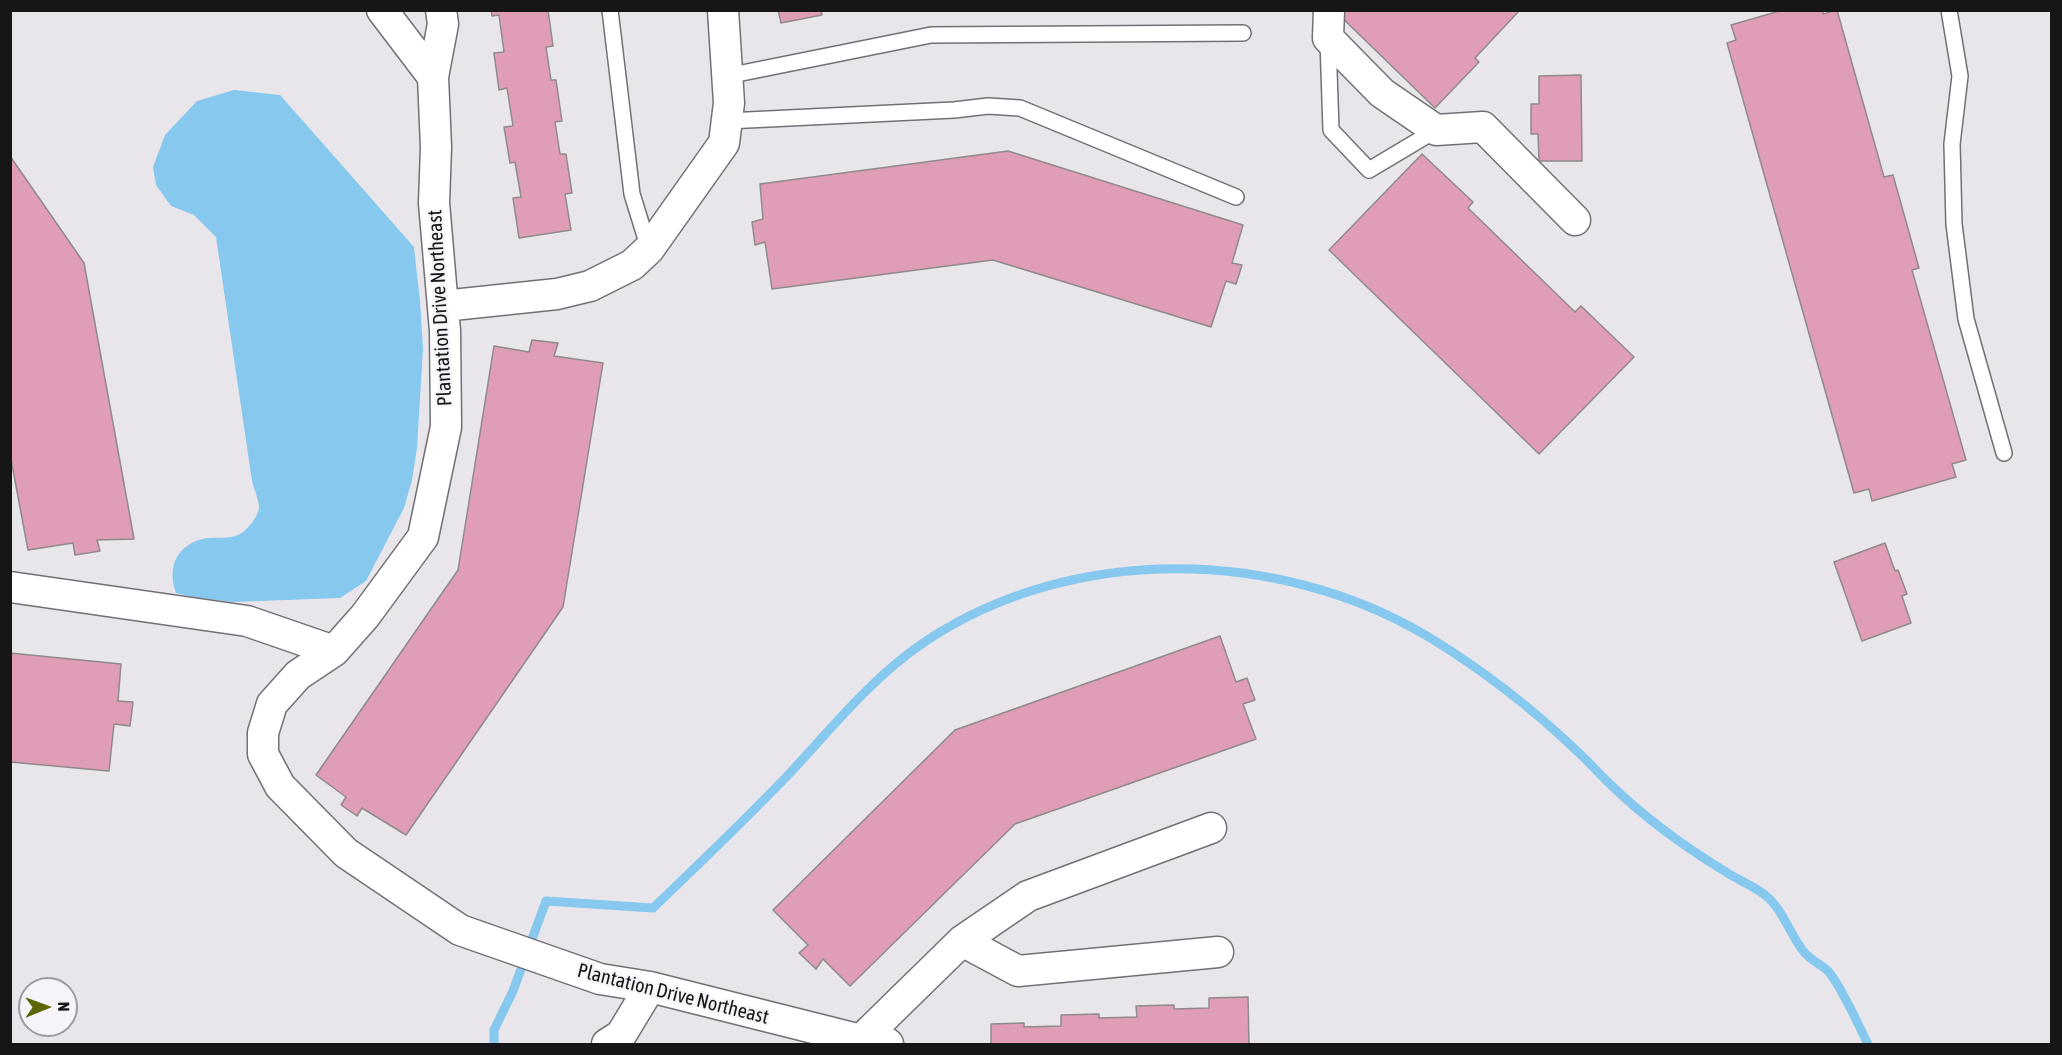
<!DOCTYPE html>
<html>
<head>
<meta charset="utf-8">
<style>
  body { margin:0 }
  #map { position:relative; width:2062px; height:1055px; overflow:hidden; background:#e9e6eb; font-family:"Asap Condensed",sans-serif }
  canvas { display:block }
  .frame { position:absolute; inset:0; border:12px solid #161517; pointer-events:none }
  .north { position:absolute; left:18px; top:977px; width:60px; height:60px; box-sizing:border-box; background:#f6f4f9; border:2px solid #9c9b9f; border-radius:50%; rotate:89deg; font-size:16px; font-weight:700; line-height:24px; text-align:center; color:#161517 }
  .north::after { content:''; display:block; margin:auto; width:21px; height:27px; background:#5d6605; clip-path:polygon(50% 0,100% 100%,50% 72%,0 100%) }
</style>
</head>
<body>
<div id="map">
<canvas width="2062" height="1055"></canvas>
<div class="frame"></div>
<div class="north">N</div>
</div>
<script>
const context = document.querySelector('canvas').getContext('2d');
context.lineJoin = 'round';
function paint(path, color) { context.fillStyle = color; context.fill(path, 'evenodd'); }
function trace(path, color, width, dash) { context.strokeStyle = color; context.lineWidth = width; context.lineCap = dash ? 'butt' : 'round'; context.setLineDash(dash || []); context.stroke(path); }
function label(font, color, halo, rows, align = 'center') {
  context.font = font + ' "Asap Condensed",sans-serif'; context.lineWidth = 4.5; context.setLineDash([]); context.textBaseline = 'middle'; context.strokeStyle = halo; context.fillStyle = color; for (const [text, x, y, turn = 0] of rows) {
    context.save(); context.translate(x, y); context.rotate((+turn || 0) * Math.PI / 180); context.textAlign = isNaN(turn) ? turn : align; if (halo) context.strokeText(text, 0, 0); context.fillText(text, 0, 0); context.restore();
  }
}
const water = new Path2D(`
  M234 90 280 95 414 247 420 301 423 349 417 448 412 480 404 508 366 581 340 598 232 602 193 597 176 593C167 568 176 546 202 539 213 536 230 540 240 534 247 530 258 517 259 508 259 500 254 489 252 481L216 237 194 215 171 206 156 185 153 167 165 135 197 101Z`);
const stream = new Path2D(`
  M494 1044V1030L513 991 546 901 653 908C699 864 745 820 789 774 833 727 872 677 926 641 1072 544 1277 547 1427 636 1480 668 1533 709 1578 752 1589 762 1599 774 1611 785 1645 818 1685 847 1726 872 1738 880 1754 886 1765 895 1783 909 1790 935 1804 952 1810 960 1821 964 1828 971 1842 987 1858 1025 1868 1044`);
const building = new Path2D(`
  M491 10H548L553 46 546 47 551 80H556L562 121 555 122 560 154H566L572 193 565 194 571 230 519 238 513 198 521 197 515 162 510 163 504 127 513 126 507 88 499 90 494 53 504 52 499 15 492 16Z
  M778 10H821L822 15 781 23Z
  M1338 10H1520L1475 58 1479 62 1435 108 1336 12Z
  M1783 10H1823V14L1837 10 1884 177 1893 175 1919 268 1912 270 1966 460 1952 464 1956 477 1872 501 1869 489 1854 493 1727 43 1736 40 1731 25Z
  M1581 75 1582 161H1539L1538 134H1531V104H1539V76Z
  M1008 151 1243 225 1232 263 1242 265 1236 284 1226 281 1211 327 993 260 772 289 765 242 755 245 752 222 763 219 760 184Z
  M1422 154 1473 202 1468 208 1575 312 1581 306 1634 357 1539 454 1329 250Z
  M10 156 84 263 134 539 97 540 100 551 75 555 73 543 28 550 10 454Z
  M532 340 558 343 554 356 603 363 563 607 406 835 362 808 357 816 341 805 346 797 316 775 458 570 494 346 529 352Z
  M1885 543 1895 571 1898 570 1907 594 1902 596 1911 623 1862 641 1834 562Z
  M1220 636 1236 682 1247 678 1255 700 1243 704 1256 739 1015 824 850 986 823 959 816 969 799 953 808 945 773 910 955 730Z
  M10 653 121 664 118 701 133 702 130 726 114 724 109 771 10 762Z
  M1248 997 1249 1044H991V1024L1024 1023V1027L1061 1026V1015L1099 1014V1018L1137 1017 1136 1006 1174 1005V1009L1209 1008V998Z`);
const lane = new Path2D(`
  M610 10 632 194 649 249
  M1949 10 1960 76 1952 144 1954 224 1966 319 2004 453
  M1328 41 1331 130 1369 170 1436 130
  M727 76 931 35 1243 33
  M727 121 954 110 988 106 1020 108 1236 197`);
const street = new Path2D(`
  M382 10 433 77
  M441 10 443 24 433 77 436 147 434 203 445 331 446 427 423 537 365 616 334 651 298 675 272 704 263 733V754L280 786 346 853 460 930 600 979 650 987 861 1040 870 1031 888 1044
  M1329 10 1328 38 1382 93 1436 130 1483 127 1575 220
  M443 306 557 294 590 286 632 265 649 249 724 143 729 103 723 10
  M10 587 247 621 334 651
  M962 941 1018 971 1218 952
  M870 1031 962 941 1028 896 1211 828
  M607 1044 621 1035 650 987`);
const streetNames = [
  ["Plantation Drive Northeast",440,308,-93],
  ["Plantation Drive Northeast",673,994,14]
];
paint(water, '#87c8ef');
trace(stream, '#87c8ef', 9);
paint(building, '#df9db8');
trace(building, '#8f8a8c', 1.5);
trace(lane, '#727074', 18);
trace(street, '#727074', 33);
trace(lane, '#fff', 15);
trace(street, '#fff', 30);
label('20px', '#161517', '#f6f4f9', streetNames);
</script>
</body>
</html>
